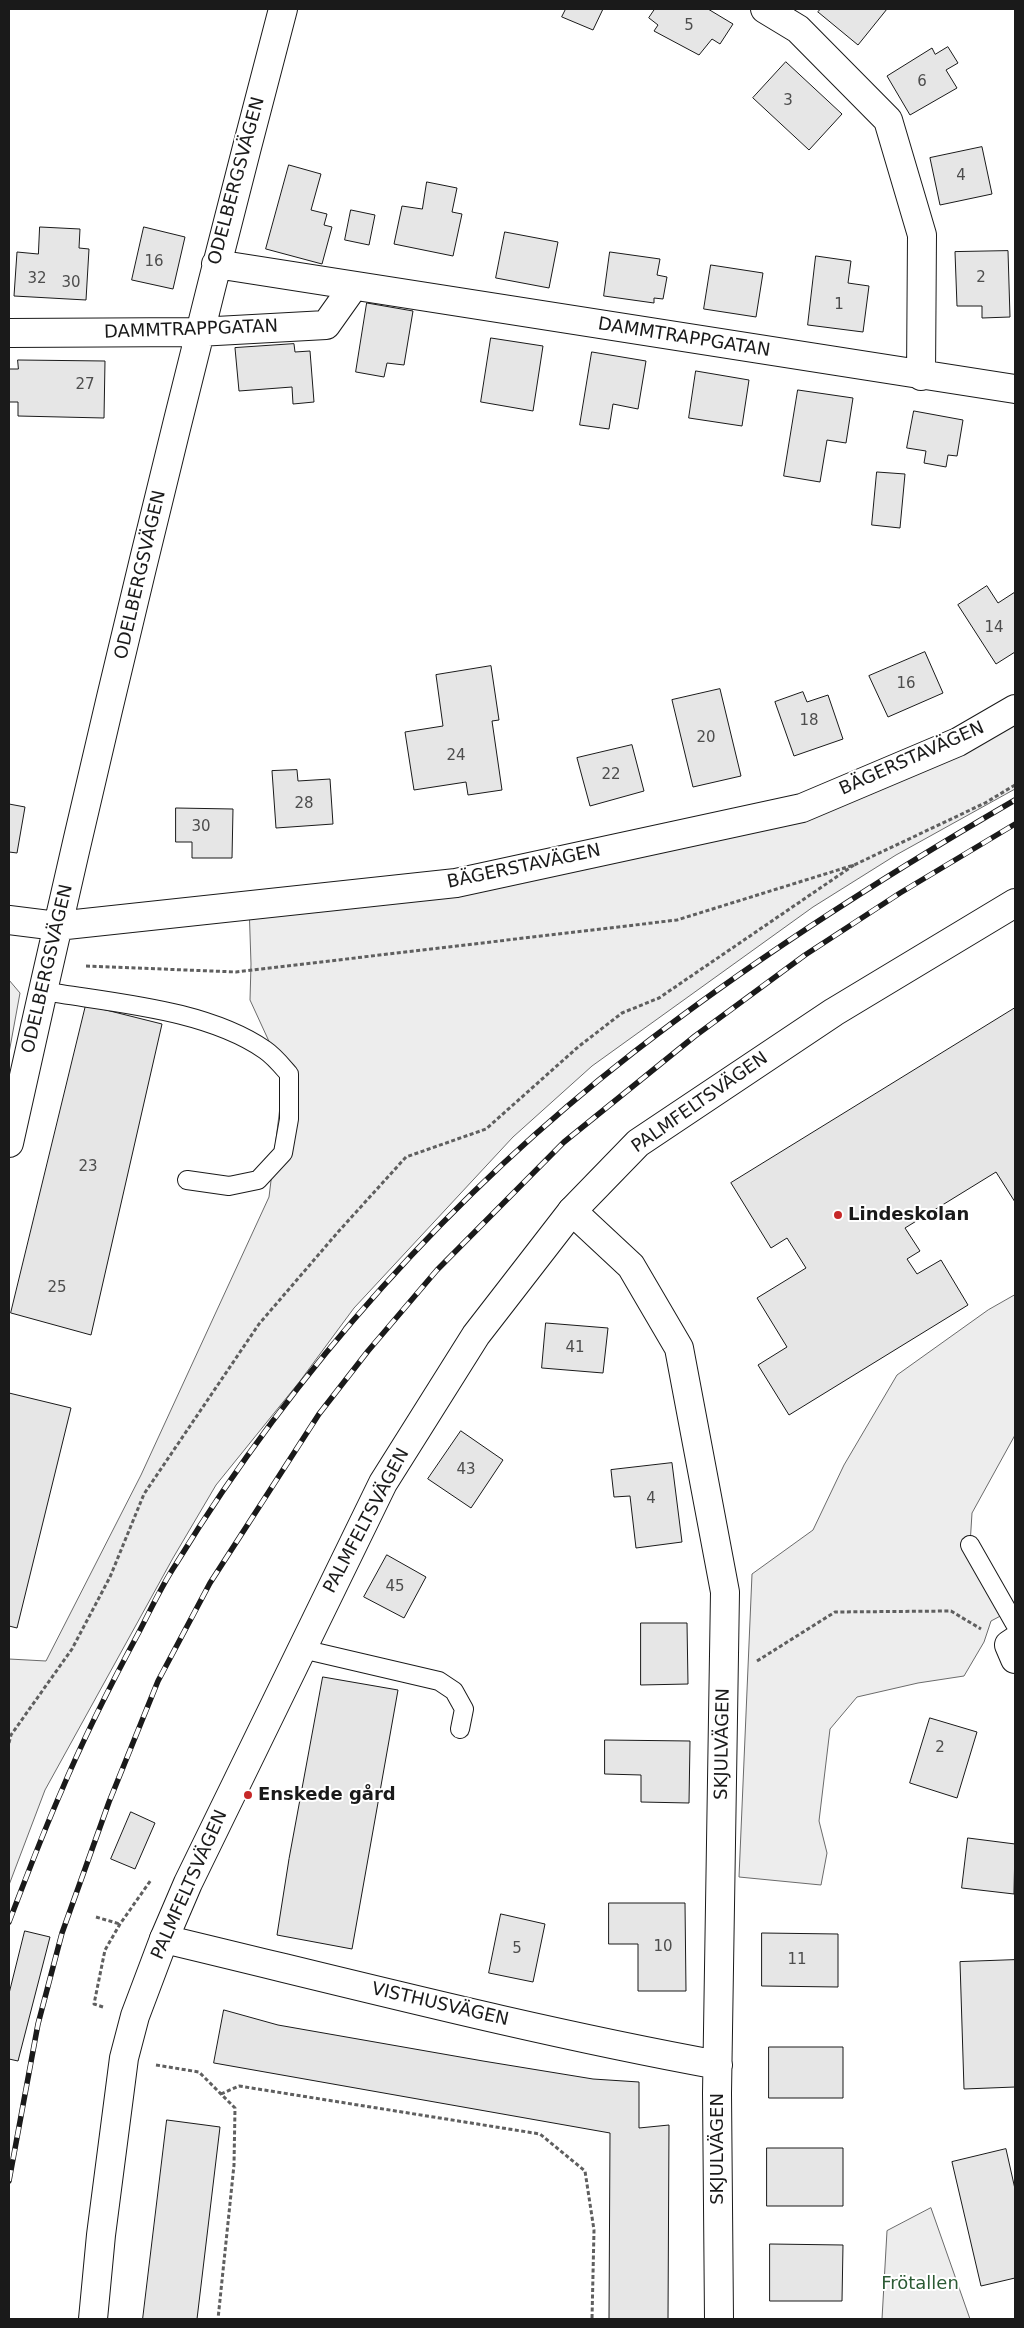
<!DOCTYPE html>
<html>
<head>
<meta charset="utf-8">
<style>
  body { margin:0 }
  #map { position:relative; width:1024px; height:2328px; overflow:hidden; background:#fff; font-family:"DejaVu Sans",sans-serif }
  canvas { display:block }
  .frame { position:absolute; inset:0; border:10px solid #1a1a1a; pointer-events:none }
</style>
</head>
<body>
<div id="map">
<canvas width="1024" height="2328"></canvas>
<div class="frame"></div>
</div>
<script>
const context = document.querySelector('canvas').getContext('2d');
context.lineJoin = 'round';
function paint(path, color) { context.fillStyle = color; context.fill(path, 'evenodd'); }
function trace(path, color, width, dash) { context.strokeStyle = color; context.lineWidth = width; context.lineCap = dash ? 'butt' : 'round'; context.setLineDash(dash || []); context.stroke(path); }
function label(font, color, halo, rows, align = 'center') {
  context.font = font + ' "DejaVu Sans",sans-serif'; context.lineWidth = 4; context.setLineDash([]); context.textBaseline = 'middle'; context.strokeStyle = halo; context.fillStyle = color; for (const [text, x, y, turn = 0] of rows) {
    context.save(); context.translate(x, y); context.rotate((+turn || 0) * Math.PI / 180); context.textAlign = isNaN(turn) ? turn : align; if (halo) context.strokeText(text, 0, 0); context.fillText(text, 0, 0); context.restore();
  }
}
const built = new Path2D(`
  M1015 707V789L896 855 813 907 592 1066 513 1137 354 1308 300 1381 216 1485 173 1558 45 1790 9 1885V1659L46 1661 141 1475 269 1197 284 1074 250 1000 251 964 249 904 457 882 801 807Z
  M9 980 20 993 9 1053Z
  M1015 1295V1435L972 1513 970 1545 1008 1612 991 1621 984 1642 964 1676 918 1683 857 1697 830 1729 819 1821 827 1853 821 1885 739 1877 752 1574 813 1530 844 1465 897 1375 988 1310Z
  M931 2208 970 2319H882L887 2231Z`);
const building = new Path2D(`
  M566 9H603L593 30 562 17Z
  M655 9H708L733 24 720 44 712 39 699 55 654 31 658 25 649 18Z
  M821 9H887L858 45 818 12Z
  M948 47 958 63 946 70 957 88 910 115 887 76 932 48 935 54Z
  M786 62 842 114 809 150 753 98Z
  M982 147 992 194 940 205 930 158Z
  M289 165 321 174 311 210 327 214 324 225 332 227 322 264 266 249Z
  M427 182 457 188 452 212 462 214 453 256 394 244 402 206 422 209Z
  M351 210 375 215 369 245 345 240Z
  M40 227 80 229 79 248 89 249 86 300 14 296 17 252 38 254Z
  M144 227 185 237 173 289 132 280Z
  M505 232 558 242 549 288 496 278Z
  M1008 251 1010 317 982 318V306H957L955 252Z
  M610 252 660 259 657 275 667 277 663 299 654 298V303L604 296Z
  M816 256 851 261 848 283 869 286 863 332 808 325Z
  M711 265 763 273 756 317 704 309Z
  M367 303 413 311 404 365 387 363 384 377 356 372Z
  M491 338 543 346 533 411 481 402Z
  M294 344 295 352 310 351 314 402 293 404 292 387 239 391 235 348Z
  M592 352 646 361 638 409 613 404 609 429 580 425Z
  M18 360 105 361 104 418 18 416V402H9V369H18Z
  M696 371 749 380 742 426 689 418Z
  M798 390 853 398 846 443 827 440 820 482 784 476Z
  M914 411 963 420 957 456 948 455 946 467 924 463 926 451 907 448Z
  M877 472 905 474 900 528 872 525Z
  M987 586 998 603 1015 592V652L996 664 958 605Z
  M925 652 943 693 888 717 869 676Z
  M491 666 499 720 492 721 502 790 468 795 466 782 414 790 405 732 443 726 436 675Z
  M720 689 741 776 693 787 672 700Z
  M803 692 807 702 828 695 843 739 794 756 775 702Z
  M632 745 644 791 590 806 577 758Z
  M297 770 298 781 330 779 333 824 276 828 272 771Z
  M9 804 25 807 17 853 9 852Z
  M176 808 233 809 232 858H192V842H176Z
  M86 1005 162 1024 91 1335 11 1313Z
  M1015 1008V1202L996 1172 905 1228 920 1251 907 1259 917 1274 941 1260 968 1305 789 1415 758 1365 787 1347 757 1298 806 1268 787 1238 771 1248 731 1183Z
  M546 1323 608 1328 603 1373 542 1368Z
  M9 1393 71 1408 17 1628 9 1626Z
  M461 1431 503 1460 471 1508 428 1479Z
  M672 1463 682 1542 636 1548 630 1496 614 1497 611 1470Z
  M387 1555 426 1577 404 1618 364 1597Z
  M641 1623H687L688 1684 641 1685Z
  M323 1677 398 1690 352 1949 277 1935 289 1859Z
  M930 1718 977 1732 957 1798 910 1783Z
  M605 1740 690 1741 689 1803 641 1802V1775L605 1774Z
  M131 1812 155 1823 135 1869 111 1859Z
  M968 1838 1015 1844 1014 1894 962 1888Z
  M609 1903H685L686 1991H638V1944H609Z
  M501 1914 545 1924 533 1982 489 1973Z
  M25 1931 50 1937 18 2061 9 2059V1994Z
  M762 1933 838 1934V1987L762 1986Z
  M1015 1960V2087L964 2089 960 1962Z
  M224 2010 278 2025 483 2061 593 2079 639 2082V2128L669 2125 668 2319H609L610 2133 214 2063Z
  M769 2047H843V2098H769Z
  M167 2120 220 2127 197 2319H143Z
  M767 2148H843V2206H767Z
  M1006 2149 1015 2189V2278L981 2286 952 2162Z
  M770 2244 843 2245 842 2301H770Z`);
const path = new Path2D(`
  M86 966 236 972 677 920 854 865 985 803 1015 785
  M757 1661 835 1612 951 1611 981 1629
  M9 1743 11 1735 72 1649 110 1577 144 1494 259 1324 338 1232 406 1157 486 1129 578 1047 622 1013 659 998 854 865
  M96 1917 120 1924
  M103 2007 94 2004 105 1950 120 1924 151 1880
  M156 2065 199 2072 235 2108 234 2165 218 2319
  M221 2094 239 2086 540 2134 585 2171 594 2230 592 2319`);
const service = new Path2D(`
  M43 991C112 1003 206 1009 265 1050 274 1056 282 1066 289 1074V1119L283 1153 258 1180 229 1186 187 1180
  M970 1545 1015 1624
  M302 1649 439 1681 454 1691 464 1709 460 1729`);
const minor = new Path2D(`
  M765 9 798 29 888 120 922 235 921 376
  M216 264 1015 389
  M9 333 198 332 326 325 353 287
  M9 920 57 926 456 883 802 808 958 742 1015 709
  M9 1143C93 763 184 385 283 9
  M572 1211 631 1266 679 1348 725 1592 717 2093 719 2319
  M1015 1641 1009 1645 1015 1659
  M164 1939C348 1983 532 2031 718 2065`);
const tertiary = new Path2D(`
  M93 2319 101 2235 124 2058 135 2016 164 1939 188 1883 383 1483 476 1335 572 1211 638 1143 834 1012 1015 903`);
const rail = new Path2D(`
  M9 1922C26 1878 42 1835 61 1792 84 1737 111 1684 139 1632 151 1609 162 1585 176 1564 295 1369 454 1192 634 1052 754 959 884 876 1015 800
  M9 2181 38 2024 62 1933 109 1802 158 1681 210 1583 319 1414 368 1351 437 1270 564 1142 695 1036 805 955 900 893 1015 824`);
const markers = [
  [838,1215,5,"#c62828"],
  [248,1795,5,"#c62828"]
];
const numberNames = [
  ["5",689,26],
  ["6",922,82],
  ["3",788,101],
  ["4",961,176],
  ["16",154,262],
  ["2",981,278],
  ["32",37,279],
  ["30",71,283],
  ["1",839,305],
  ["27",85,385],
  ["14",994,628],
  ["16",906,684],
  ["18",809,721],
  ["20",706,738],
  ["24",456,756],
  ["22",611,775],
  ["28",304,804],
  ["30",201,827],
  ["23",88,1167],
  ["25",57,1288],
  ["41",575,1348],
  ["43",466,1470],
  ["4",651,1499],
  ["45",395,1587],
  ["2",940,1748],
  ["10",663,1947],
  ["5",517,1949],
  ["11",797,1960]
];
const streetNames = [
  ["ODELBERGSVÄGEN",237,181,-75],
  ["DAMMTRAPPGATAN",191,330,-2],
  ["DAMMTRAPPGATAN",684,338,9],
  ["ODELBERGSVÄGEN",141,575,-77],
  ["BÄGERSTAVÄGEN",912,759,-24],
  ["BÄGERSTAVÄGEN",524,867,-12],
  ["ODELBERGSVÄGEN",48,969,-77],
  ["PALMFELTSVÄGEN",700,1103,-35],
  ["PALMFELTSVÄGEN",367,1521,-62],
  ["SKJULVÄGEN",723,1744,-89],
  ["PALMFELTSVÄGEN",190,1885,-66],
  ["VISTHUSVÄGEN",440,2005,13],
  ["SKJULVÄGEN",718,2149,-90]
];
const poiNames = [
  ["Lindeskolan",848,1215],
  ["Enskede gård",258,1795]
];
const parkNames = [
  ["Frötallen",920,2284]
];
paint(built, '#ededed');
trace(built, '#6a6a6a', 1);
paint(building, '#e6e6e6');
trace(building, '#1a1a1a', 1);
trace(service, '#1a1a1a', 20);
trace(minor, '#1a1a1a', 30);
trace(tertiary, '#1a1a1a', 30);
trace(path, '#5f5f5f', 3, [4, 2.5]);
trace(service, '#fff', 18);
trace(minor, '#fff', 28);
trace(tertiary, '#fff', 28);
trace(rail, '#1a1a1a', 5.5);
trace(rail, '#fff', 4, [11]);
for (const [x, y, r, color] of markers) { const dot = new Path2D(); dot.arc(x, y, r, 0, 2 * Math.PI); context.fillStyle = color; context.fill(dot); trace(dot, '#fff', 2); }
label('15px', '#4d4d4d', null, numberNames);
label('18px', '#1a1a1a', '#fff', streetNames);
label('bold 18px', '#1a1a1a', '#fff', poiNames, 'left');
label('18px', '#2b5a34', '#fff', parkNames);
</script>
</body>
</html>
